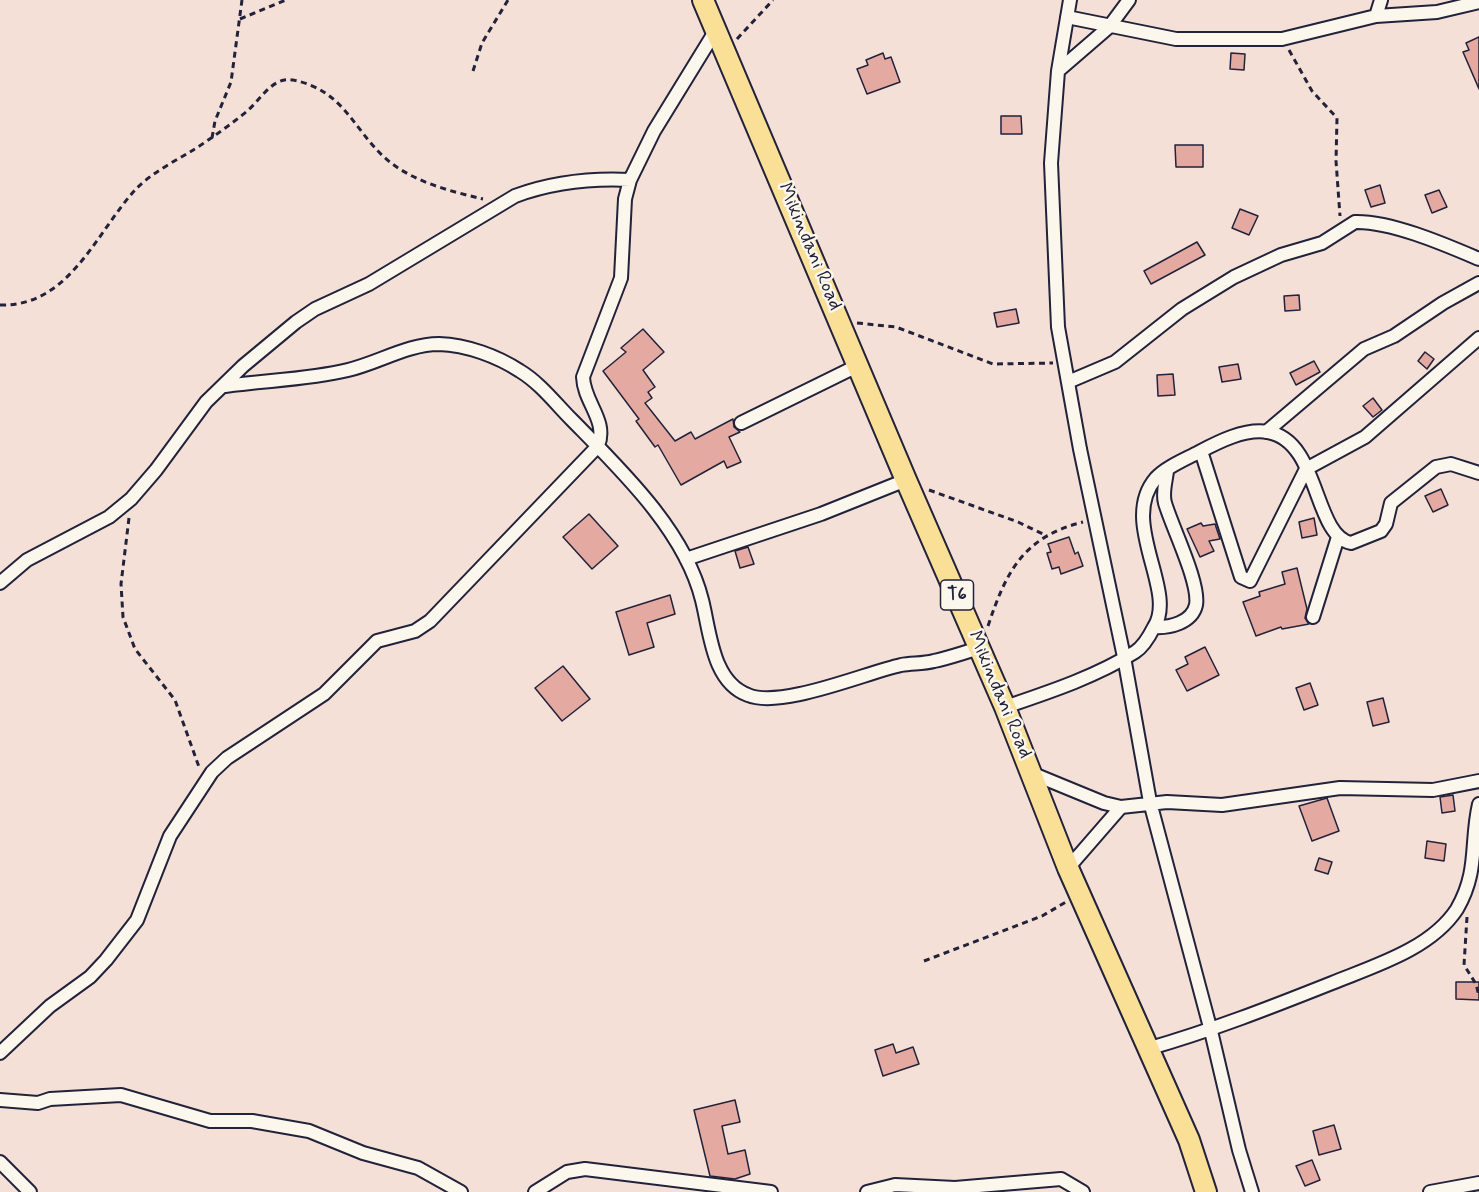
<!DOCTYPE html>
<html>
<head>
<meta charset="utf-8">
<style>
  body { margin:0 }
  canvas { display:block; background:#f4e0d6 }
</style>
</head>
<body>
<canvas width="1479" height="1192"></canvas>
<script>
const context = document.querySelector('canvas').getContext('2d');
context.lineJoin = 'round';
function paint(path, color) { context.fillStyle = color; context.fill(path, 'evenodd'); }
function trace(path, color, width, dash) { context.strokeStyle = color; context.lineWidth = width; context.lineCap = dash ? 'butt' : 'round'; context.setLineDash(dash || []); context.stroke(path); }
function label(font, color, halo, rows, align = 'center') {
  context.font = font + ' Mynerve,sans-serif'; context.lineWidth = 5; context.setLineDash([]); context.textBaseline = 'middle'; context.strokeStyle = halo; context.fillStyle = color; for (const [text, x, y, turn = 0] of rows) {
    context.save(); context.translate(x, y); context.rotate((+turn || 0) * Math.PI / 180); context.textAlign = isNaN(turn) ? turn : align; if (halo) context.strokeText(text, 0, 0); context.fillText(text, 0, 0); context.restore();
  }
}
const building = new Path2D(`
  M1479 37V89L1463 52 1469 50 1466 43Z
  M883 53 885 59 891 57 900 82 867 94 857 69 868 65 866 60Z
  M1231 53 1245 54 1244 70 1230 69Z
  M1001 116H1021L1022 134H1001Z
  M1175 145H1203V167H1176Z
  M1380 185 1385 203 1371 207 1365 190Z
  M1439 190 1447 207 1432 213 1425 195Z
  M1240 209 1258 216 1249 235 1232 228Z
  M1197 242 1205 255 1151 284 1144 271Z
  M1299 295 1300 310 1285 311 1284 296Z
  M1016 309 1019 323 997 327 994 313Z
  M643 329 664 352 643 370 655 387 648 392 652 398 645 403 675 441 691 432 695 439 733 419 734 427 740 432 729 437 741 462 727 468 724 461 681 485 658 445 655 447 636 421 639 419 603 371 626 352 621 348Z
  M1425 352 1434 359 1427 369 1418 361Z
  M1314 361 1320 372 1296 385 1290 373Z
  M1238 364 1241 379 1222 382 1219 367Z
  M1173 374 1175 395 1158 396 1157 375Z
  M1373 398 1382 410 1373 417 1363 406Z
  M1441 489 1448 505 1433 512 1425 496Z
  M589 514 618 546 592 569 563 537Z
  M1314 518 1317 535 1302 538 1299 522Z
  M1201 523 1203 526 1215 524 1220 539 1209 541 1214 551 1200 557 1187 529Z
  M1069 537 1075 554 1078 552 1083 566 1061 574 1059 567 1052 569 1047 553 1051 552 1048 544Z
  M748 547 754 564 740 568 735 551Z
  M1297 568 1307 609 1305 618 1309 624 1282 629 1281 627 1256 636 1243 602 1260 596 1259 592 1285 584 1282 572Z
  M670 595 675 614 647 623 654 647 629 655 616 612Z
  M1205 647 1219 675 1187 691 1176 670 1188 664 1185 657Z
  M563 666 590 699 562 721 535 688Z
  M1310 683 1318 705 1304 710 1296 688Z
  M1383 698 1389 722 1373 726 1367 702Z
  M1453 795 1455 811 1442 813 1440 797Z
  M1327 798 1339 831 1312 841 1299 806Z
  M1427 841 1446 844 1444 861 1425 858Z
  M1319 858 1332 862 1328 874 1315 870Z
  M1456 982H1479V1000L1456 999Z
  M893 1044 896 1053 913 1047 919 1064 883 1076 875 1050Z
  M735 1100 740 1122 722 1126 728 1154 745 1150 750 1174 735 1179 710 1176 694 1110Z
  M1334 1125 1341 1149 1319 1155 1313 1131Z
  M1312 1160 1320 1180 1305 1186 1296 1166Z`);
const path = new Path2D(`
  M240 19 286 0
  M737 39 773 0
  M1289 50 1312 91 1337 118 1336 161 1340 216
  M473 71 482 43 508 0
  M212 138 215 121 231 82 242 0
  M0 305C69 307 96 233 135 190 151 173 175 161 195 149 213 137 230 125 246 112 260 101 272 76 293 80 343 90 352 127 384 157 410 181 449 191 483 199
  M857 323 896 327 993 364 1053 363
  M929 490 1018 522 1047 536
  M129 518 121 584 123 617 135 649 175 700 199 767
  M988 626C1006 572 1023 537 1083 522
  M1467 917 1464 965 1476 984 1479 996
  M924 961 1042 916 1066 902`);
const minor = new Path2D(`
  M1070 0 1058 71 1051 163 1058 327 1080 449 1124 657 1150 802 1211 1031 1239 1150 1252 1192
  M1376 16 1381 0
  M1067 17 1176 39H1282L1376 16 1437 12 1479 2
  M1058 71 1109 27 1129 0
  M1068 382 1115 362 1182 309 1234 277 1281 255 1322 243 1355 222C1391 221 1446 245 1479 259
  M225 386C266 380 307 380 348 370 378 363 408 344 439 344 467 345 497 356 520 371 540 383 556 404 572 420 621 470 685 531 702 600 710 631 712 682 748 695 781 709 865 673 901 665 912 663 923 664 934 661 949 658 965 652 980 648
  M741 423 859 365
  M1266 432 1364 349 1394 336 1443 303 1479 283
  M1201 451 1241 577 1250 581 1306 469 1365 437 1479 338
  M686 559 821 514 906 480
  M0 583 27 560 109 517 131 499 156 470 206 402 243 366 296 322 315 309 369 284 515 196C553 182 589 178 630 180
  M1313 617 1338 537
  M1154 627C1169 628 1192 623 1196 605 1200 583 1172 527 1165 503 1162 493 1166 481 1167 471
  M1005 707C1049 692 1095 677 1135 652 1143 647 1150 635 1154 627 1178 591 1118 522 1156 478 1166 467 1186 459 1199 452 1218 442 1245 428 1268 432 1320 441 1313 535 1351 543L1381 531 1386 524 1391 503 1436 467 1451 464 1479 473
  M1031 773 1104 803 1121 807 1167 802 1222 805 1340 788 1433 790 1479 781
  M1068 868 1121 807
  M1147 1049C1213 1030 1269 1008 1332 983 1374 966 1431 949 1457 909 1479 871 1470 843 1479 804
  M0 1053 50 1006 90 977 106 960 137 920 170 836 212 772 227 758 324 694 377 641 415 631 430 621 598 446C608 420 584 403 583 377L621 278 625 199 630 180 654 131 716 30
  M0 1100 38 1103 50 1099 121 1095 210 1121H252L309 1131 363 1153 418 1168 461 1192
  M0 1162 30 1192
  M535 1192 567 1172 585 1169 771 1192
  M867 1192 895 1185 955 1188 1061 1179 1083 1192
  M1430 1192 1479 1183`);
const trunk = new Path2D(`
  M703 0 906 480 1005 707 1068 868 1189 1140 1206 1192`);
const shields = [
  [957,595,33]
];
const shieldNames = [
  ["T6",957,595]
];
const streetNames = [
  ["Mikindani Road",809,247,67],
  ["Mikindani Road",999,695,67]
];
paint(building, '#e4aaa1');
trace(building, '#22223b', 1.5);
trace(minor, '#22223b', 16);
trace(trunk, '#22223b', 24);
trace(path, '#22223b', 3, [6, 4.5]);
trace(minor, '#fbf7ec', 12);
trace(trunk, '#fadf96', 20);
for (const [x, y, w] of shields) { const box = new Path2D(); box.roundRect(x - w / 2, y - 15, w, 30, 4.5); context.fillStyle = '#fbf7ec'; context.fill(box); trace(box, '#22223b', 1.5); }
label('bold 18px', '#22223b', null, shieldNames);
label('20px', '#22223b', '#fbf7ec', streetNames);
</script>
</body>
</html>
